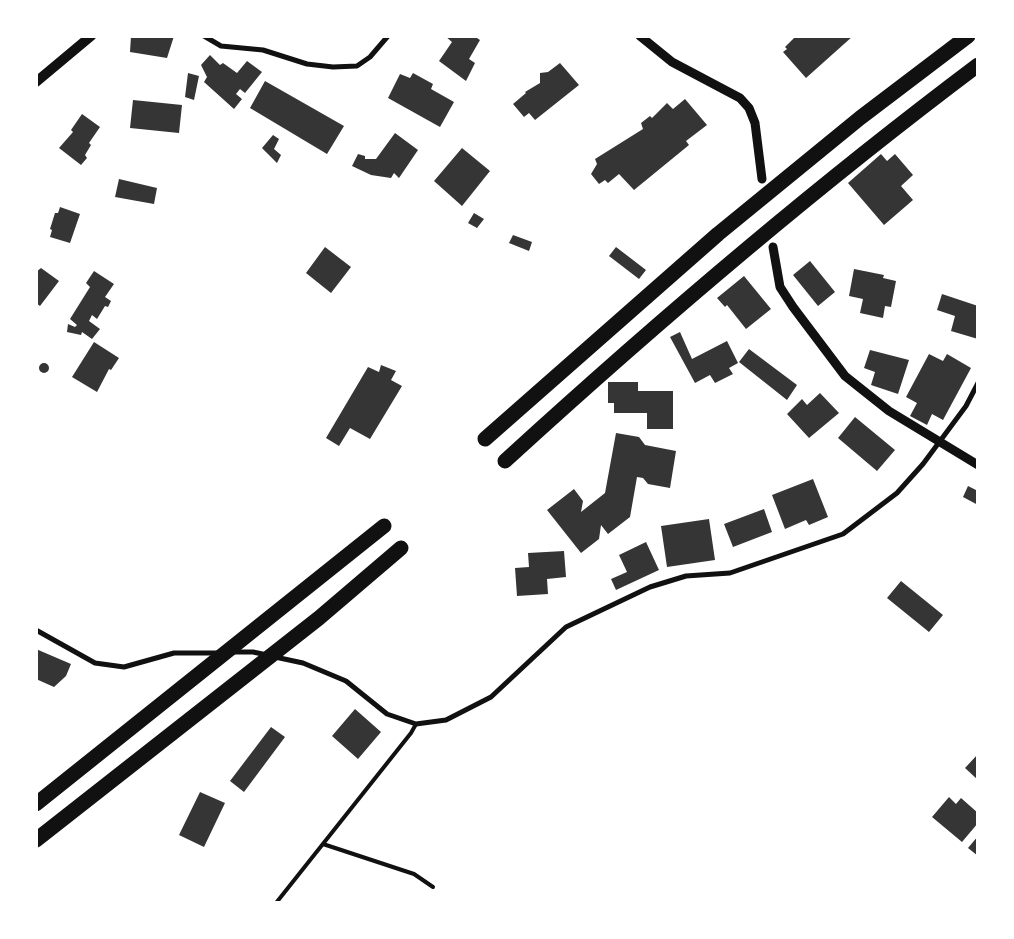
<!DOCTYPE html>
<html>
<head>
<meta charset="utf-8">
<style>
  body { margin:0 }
  #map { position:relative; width:1014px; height:939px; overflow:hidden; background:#fff; font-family:"Noto Sans",sans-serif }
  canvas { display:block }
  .frame { position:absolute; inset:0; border:38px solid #fff; pointer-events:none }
</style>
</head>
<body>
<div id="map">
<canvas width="1014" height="939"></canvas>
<div class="frame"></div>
</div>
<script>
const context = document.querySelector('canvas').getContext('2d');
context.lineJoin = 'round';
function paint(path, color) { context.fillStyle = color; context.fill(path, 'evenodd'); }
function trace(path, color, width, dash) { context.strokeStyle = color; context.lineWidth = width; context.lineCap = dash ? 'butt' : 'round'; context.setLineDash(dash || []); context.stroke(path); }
const building = new Path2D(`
  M131 36H174L167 58 130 52Z
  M445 36H474L480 40 469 59 475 63 466 81 439 61 452 42Z
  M796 36H853L806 78 783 52 787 49 785 47Z
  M210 55 220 65 223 63 237 73 247 61 262 72 245 93 240 89 236 94 242 99 234 109 204 82 207 77 201 65Z
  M560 63 579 85 535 120 529 113 524 117 513 104 526 93 525 92 540 83V73L548 72Z
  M188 73 199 76 194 100 185 97Z
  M413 73 433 84 431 89 454 102 440 127 388 98 400 74 410 78Z
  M265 81 344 126 327 154 250 108Z
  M685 99 707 125 686 141 689 145 634 190 619 174 608 183 605 180 599 184 591 174 597 164 595 159 643 129 641 123 650 116 652 118 667 103 673 109Z
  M133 100 182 105 179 133 130 128Z
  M82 114 100 127 89 143 91 145 85 155 87 158 81 165 59 148 73 132 71 130Z
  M395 133 418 150 399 178 394 173 391 178 371 175 352 166 358 154 365 156V159H376Z
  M273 135 279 139 274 149 281 155 277 163 262 148Z
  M462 148 490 171 462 206 434 181Z
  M881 154 887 161 895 154 913 175 901 186 913 200 884 225 848 183Z
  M119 179 157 188 154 204 115 197Z
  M60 207 80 214 70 243 50 237 52 230 50 229 55 213H58Z
  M474 213 484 219 477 228 468 223Z
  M513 235 532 242 529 251 509 243Z
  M325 247 351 267 331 293 306 273Z
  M616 247 646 270 639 279 609 256Z
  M810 261 835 292 818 306 793 275Z
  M41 268 59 281 40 306 36 303V272Z
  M854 269 884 275 883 278 896 281 891 307 885 306 883 318 860 313 863 299 849 296Z
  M94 271 114 284 105 297 111 301 108 307 105 306 97 319 92 315 89 321 100 329 92 339 82 332 81 335 67 332 68 324 75 327 77 325 70 319 90 287 86 283Z
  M744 276 771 309 746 329 727 305 725 307 717 298Z
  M942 294 978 306V339L951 331 955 316 937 310Z
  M680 332 692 359 727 341 738 363 729 368 733 374 715 383 710 375 695 383 670 337Z
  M94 342 119 358 111 370 109 369 97 392 72 377Z
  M749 349 797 385 787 400 739 362Z
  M870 350 909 360 898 394 871 385 875 372 864 368Z
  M929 354 943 361 947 354 971 368 943 420 932 414 927 425 910 416 917 403 906 397Z
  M39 368a5 5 0 1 1 10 0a5 5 0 1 1-10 0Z
  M381 365 396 371 391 380 402 386 370 439 350 428 339 446 326 438 368 367 379 372Z
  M608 382H638V391H673V429H647V413H614V403H608Z
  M820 393 839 413 809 438 787 414 802 399 807 405Z
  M855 417 895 450 877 471 838 438Z
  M616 433 639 437 645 445 676 451 670 488 648 484 643 478 637 477 630 517 608 534 601 525 599 539 581 553 547 510 574 489 583 501 581 512 605 493Z
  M813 479 828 517 809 525 806 520 785 529 772 495Z
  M968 486 978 491V505L963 497Z
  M764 509 772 532 733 547 724 524Z
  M709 519 715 560 667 567 661 526Z
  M646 542 659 570 616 590 611 579 627 572 619 555Z
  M564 551 566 577 547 579 548 594 517 596 515 568 529 567 528 553Z
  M901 581 943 615 929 632 887 598Z
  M36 649 71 664 66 676 54 687 36 679Z
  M355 709 381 732 358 759 332 736Z
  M271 727 285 737 244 792 230 781Z
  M978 754V780L965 768Z
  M200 792 225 803 204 847 179 835Z
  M949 797 956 804 961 798 978 813V823L962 842 932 817Z
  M978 836V856L968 848Z`);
const service = new Path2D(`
  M323 844 414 874 433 887
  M276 903 411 733 416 724`);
const minor = new Path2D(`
  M204 36 221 46 263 50 307 64 333 67 357 66 370 57 388 36
  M36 630 95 663 124 667 174 653H220
  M234 652H253L267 655
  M275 657 303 663 346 681 387 714 416 724 446 720 491 697 566 627 650 587 686 576 730 573 843 534 897 493 923 464 966 406 978 383`);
const tertiary = new Path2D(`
  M640 36 672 62 740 98 749 108 755 123 762 179
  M773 247 780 287 793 307 845 376 889 411 978 465`);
const secondary = new Path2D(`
  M36 82 91 36`);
const motorway = new Path2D(`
  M485 439 718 234 860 118 968 36
  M505 461C657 322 813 189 978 65
  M36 804 384 526
  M36 840 319 618 401 548`);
paint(building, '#353535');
trace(service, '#111', 4);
trace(minor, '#111', 5);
trace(tertiary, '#111', 9);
trace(secondary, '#111', 10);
trace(motorway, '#111', 15);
</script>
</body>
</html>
